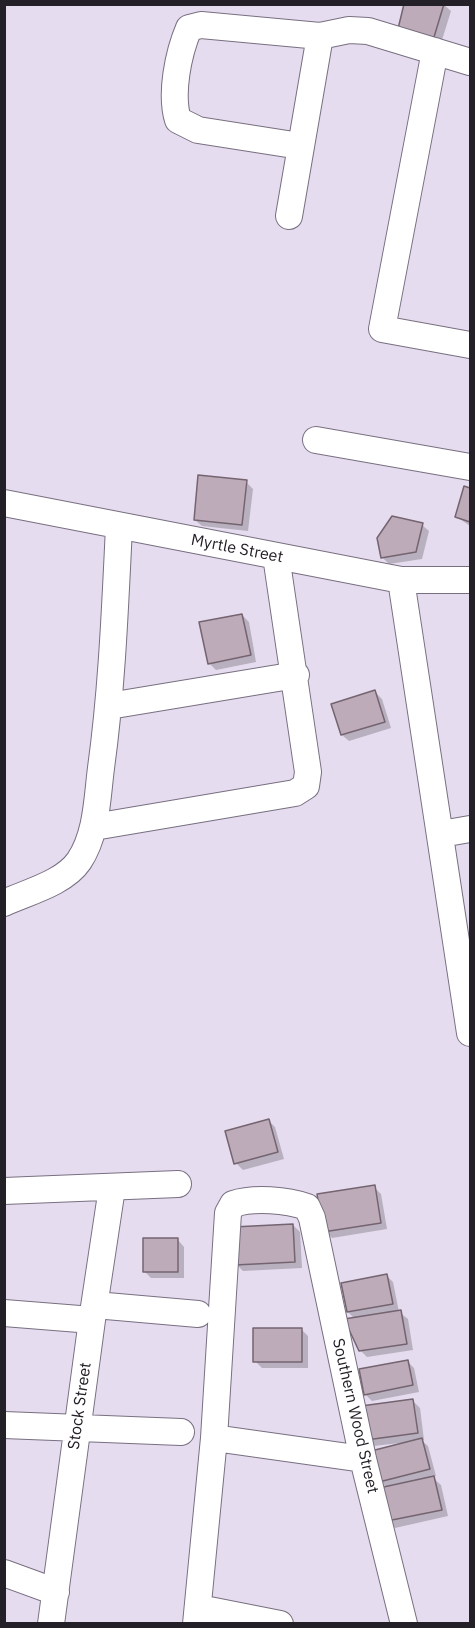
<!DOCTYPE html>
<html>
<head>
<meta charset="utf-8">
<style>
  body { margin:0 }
  #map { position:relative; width:475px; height:1628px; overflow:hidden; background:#e6dcef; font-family:"IBM Plex Sans",sans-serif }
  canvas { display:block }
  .frame { position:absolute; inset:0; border:6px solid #242027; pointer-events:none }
</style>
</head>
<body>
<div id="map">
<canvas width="475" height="1628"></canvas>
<div class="frame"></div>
</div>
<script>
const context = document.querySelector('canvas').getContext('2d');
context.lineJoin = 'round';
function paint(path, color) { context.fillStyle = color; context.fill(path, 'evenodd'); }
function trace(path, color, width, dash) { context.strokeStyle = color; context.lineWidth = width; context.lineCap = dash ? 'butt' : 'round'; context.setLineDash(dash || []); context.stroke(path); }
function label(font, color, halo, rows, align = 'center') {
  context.font = font + ' "IBM Plex Sans",sans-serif'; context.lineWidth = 6; context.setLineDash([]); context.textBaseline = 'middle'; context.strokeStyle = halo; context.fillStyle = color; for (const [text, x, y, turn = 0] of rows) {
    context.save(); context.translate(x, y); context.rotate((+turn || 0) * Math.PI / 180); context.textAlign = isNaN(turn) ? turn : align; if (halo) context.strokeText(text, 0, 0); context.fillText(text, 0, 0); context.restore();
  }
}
const shadow = new Path2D(`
  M443 4 451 11 438 53 397 36Z
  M246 482 253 489 248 531 202 526 195 520Z
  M465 488 470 490V526L457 517Z
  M422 525 429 531 422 559 389 564 382 557Z
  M242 615 249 622 256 662 216 670 209 663Z
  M375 692 382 699 391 728 349 741 342 735Z
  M268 1120 275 1127 284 1159 243 1170 236 1163Z
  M374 1187 381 1194 387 1229 332 1238 325 1231Z
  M293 1225 300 1232 302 1268 243 1271 236 1264Z
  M178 1240 184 1247V1278H151L144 1271Z
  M387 1276 393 1282 399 1312 408 1319 413 1350 367 1357 360 1350 355 1319 348 1312Z
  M301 1329 308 1336V1368H262L255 1361Z
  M407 1361 414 1368 419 1392 372 1401 365 1394Z
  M413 1401 420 1408 424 1440H421L428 1446 436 1476 432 1477 441 1485 448 1516 395 1528 388 1521 387 1488 380 1481 400 1443 374 1446 367 1439Z`);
const building = new Path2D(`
  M404 4H444L431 47 396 37Z
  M198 475 247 480 242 525 194 520Z
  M464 486 470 488V522L455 517Z
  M392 516 423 523 416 552 381 558 377 538Z
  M242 614 251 655 208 664 199 622Z
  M375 690 385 722 341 735 331 704Z
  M269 1119 278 1152 234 1164 225 1131Z
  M375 1185 381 1223 323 1232 317 1194Z
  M293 1224 295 1262 235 1265 233 1227Z
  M143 1238H178V1272H143Z
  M387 1274 393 1304 347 1312 341 1283Z
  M401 1310 407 1344 359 1351 344 1319Z
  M253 1328H302V1362H253Z
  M408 1360 413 1385 364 1395 359 1369Z
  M413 1399 418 1433 366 1440 361 1406Z
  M422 1438 430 1469 379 1482 371 1451Z
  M434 1476 442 1510 387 1521 379 1488Z`);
const minor = new Path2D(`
  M435 51 382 329 470 345
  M300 146 198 130 178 120C170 94 178 54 189 28L201 25 320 36 349 30 368 31 470 62
  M289 216 320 36
  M316 440 470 467
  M4 503 401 580H470
  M401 580 470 1033
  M109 706 296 675
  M94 827 295 793 306 786 308 772 276 556
  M441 834 470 829
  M4 903C28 892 64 883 79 861 97 834 97 799 101 768 112 688 115 608 119 527
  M4 1191 178 1184
  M95 1305 198 1314
  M4 1313 92 1320
  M4 1425 181 1432
  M214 1438 363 1459
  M4 1573 56 1592
  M199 1608 280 1624
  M51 1624 92 1320 112 1188
  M196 1624 214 1438 228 1213 233 1204C254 1197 287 1200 307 1207L312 1218 363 1459 404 1624`);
const streetNames = [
  ["Myrtle Street",237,549,11],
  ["Stock Street",80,1406,-82],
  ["Southern Wood Street",355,1416,77]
];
paint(shadow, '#0003');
paint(building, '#beabb9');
trace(building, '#746470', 1.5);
trace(minor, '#786f80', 28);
trace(minor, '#fff', 26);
label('16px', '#242027', '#fff', streetNames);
</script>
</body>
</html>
